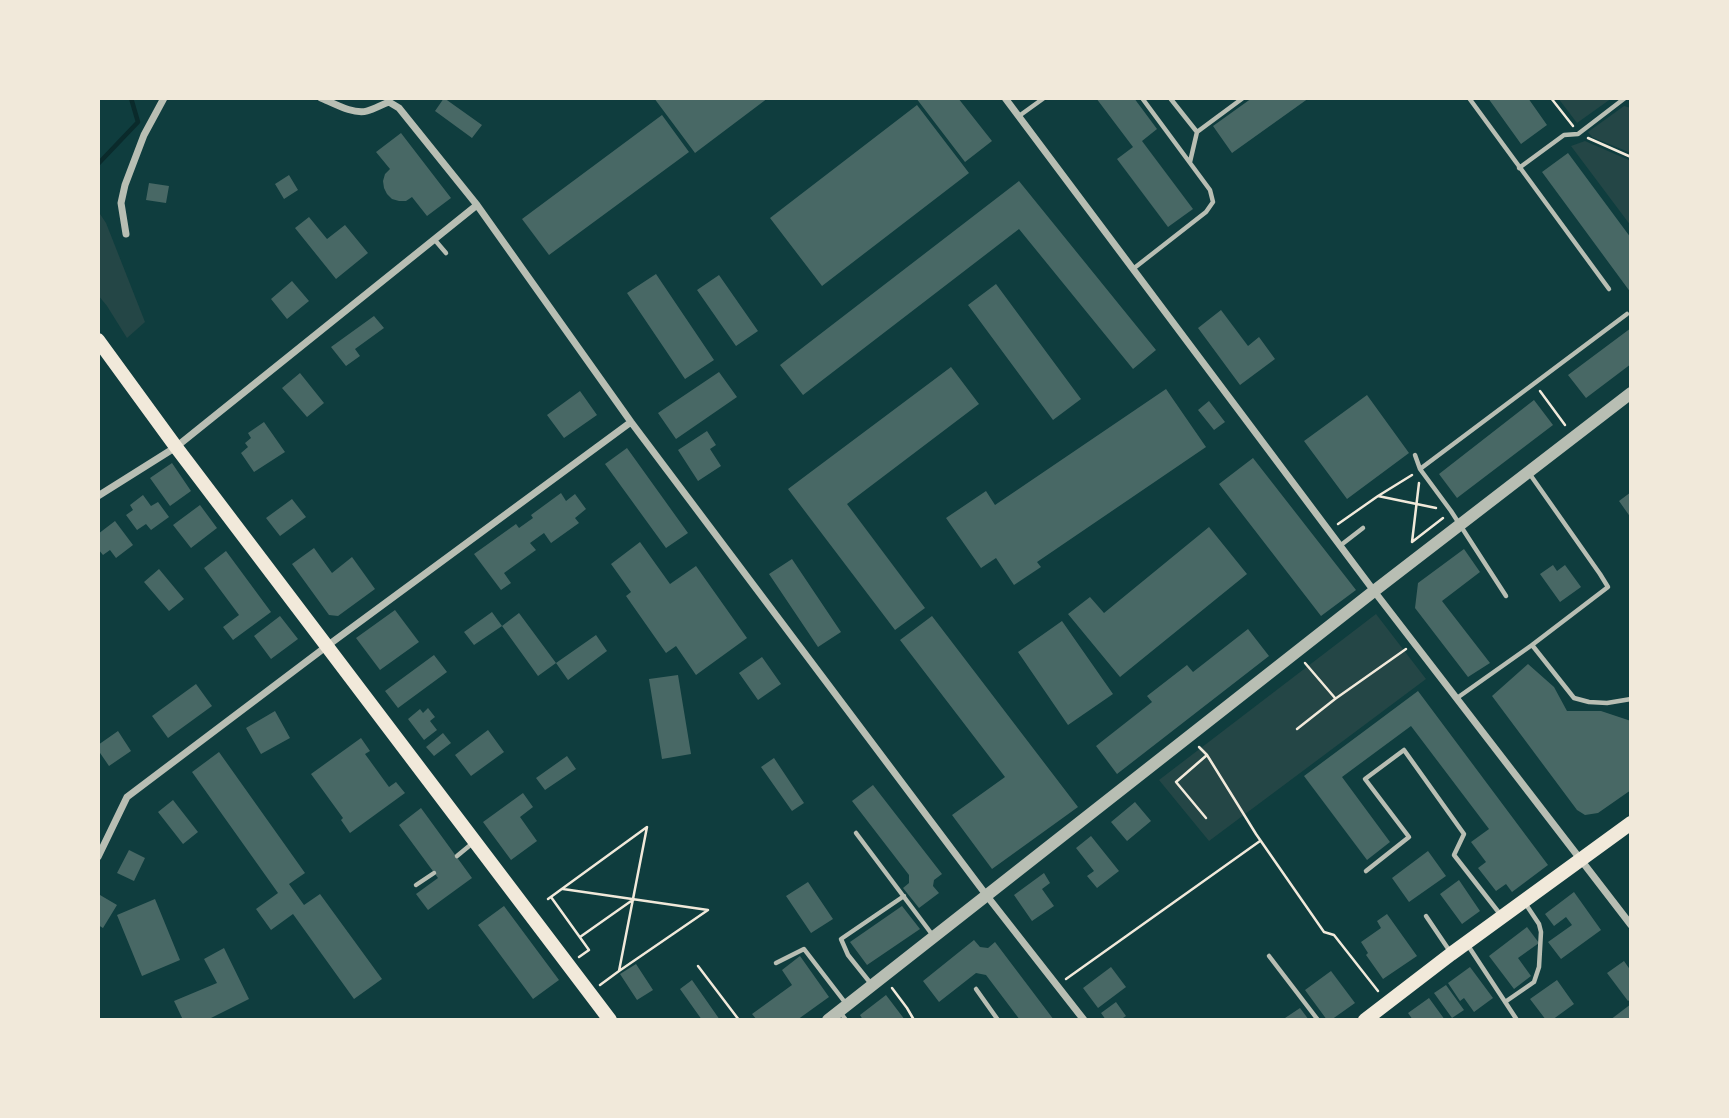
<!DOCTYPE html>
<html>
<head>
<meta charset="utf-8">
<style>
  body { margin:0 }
  #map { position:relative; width:1729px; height:1118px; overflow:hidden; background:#0f3d3e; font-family:Overpass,sans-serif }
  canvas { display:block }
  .frame { position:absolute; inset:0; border:100px solid #f1e9da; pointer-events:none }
</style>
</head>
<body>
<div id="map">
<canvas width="1729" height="1118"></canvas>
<div class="frame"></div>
</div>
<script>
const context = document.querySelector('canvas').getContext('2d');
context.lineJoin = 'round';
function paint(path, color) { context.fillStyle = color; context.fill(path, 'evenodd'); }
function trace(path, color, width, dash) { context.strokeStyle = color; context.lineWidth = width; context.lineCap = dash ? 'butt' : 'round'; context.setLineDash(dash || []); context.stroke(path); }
const green = new Path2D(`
  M1558 98H1612L1577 123Z
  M1624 106 1631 108V153L1592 137 1588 132Z
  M1585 141 1631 161V226L1571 146Z
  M98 211 106 223 145 322 127 338 107 306 98 295Z
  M1376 614 1426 679 1209 841 1159 780Z`);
const stream = new Path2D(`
  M98 164 138 122 131 98`);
const building = new Path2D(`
  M444 98 482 125 472 138 435 111Z
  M654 98H768L695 153Z
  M916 98H958L992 141 965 162Z
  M1096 98H1134L1157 129 1142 141 1193 209 1168 227 1117 159 1133 147Z
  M1252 98H1309L1232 153 1213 126Z
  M1488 98H1528L1547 125 1521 144Z
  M917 105 969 173 822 286 770 218Z
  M662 115 689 152 549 255 522 219Z
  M401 133 451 198 427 216 412 197 406 201H399L392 199 387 194 384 188 383 181 385 174 390 169 376 152Z
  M1568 153 1631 238V293L1542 172Z
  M289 175 298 190 284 199 275 184Z
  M1019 181 1156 350 1133 369 1019 229 803 395 780 365Z
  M149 183 169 186 166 203 146 200Z
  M309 217 327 239 345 225 368 253 336 279 295 228Z
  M656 274 714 360 685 379 627 293Z
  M719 275 758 331 736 346 697 290Z
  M292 281 309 301 287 319 271 299Z
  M996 284 1081 399 1053 420 968 305Z
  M1221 310 1248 346 1259 337 1275 359 1240 385 1198 328Z
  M374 316 384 328 355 349 360 356 346 366 331 347Z
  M1631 328V364L1586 398 1568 375Z
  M951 367 979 404 847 504 925 608 895 630 788 489Z
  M719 372 737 397 676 439 658 413Z
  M300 373 324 403 307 417 282 388Z
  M1166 389 1206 447 1037 562 1041 567 1014 585 996 558 981 568 946 518 986 491 995 505Z
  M580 391 597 415 564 438 547 415Z
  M1367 395 1409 453 1347 499 1304 441Z
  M1534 400 1553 425 1457 498 1439 474Z
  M1209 401 1225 422 1214 430 1198 410Z
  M264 422 285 452 254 472 241 453 248 447 245 443 251 438 248 433Z
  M707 431 716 445 710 449 721 466 698 481 678 450Z
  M627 448 688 533 666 548 605 464Z
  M1253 458 1356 590 1321 616 1219 484Z
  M172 463 191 491 170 506 150 478Z
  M1631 492V518L1619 501Z
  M561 493 566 501 575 494 586 509 575 518 579 523 551 543 544 533 530 543 536 550 504 573 511 583 501 590 474 554 516 524 519 528 533 518 531 515Z
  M143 495 151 506 158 502 169 517 151 530 146 524 137 530 126 515 133 510 130 505Z
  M292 499 306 517 280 536 266 518Z
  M200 505 217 528 191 548 173 525Z
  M115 521 133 545 116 558 110 550 103 555 98 549V534Z
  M1209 527 1247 574 1120 677 1068 614 1090 597 1104 613Z
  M640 542 670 584 696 566 747 638 696 675 676 646 666 653 626 596 631 592 611 564Z
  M314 548 332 573 352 557 375 589 338 616 329 615 292 564Z
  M1464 549 1480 572 1442 601 1490 663 1468 677 1415 608 1418 583Z
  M226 551 271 612 233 640 223 627 239 615 204 568Z
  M792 559 841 632 818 647 769 574Z
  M1553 565 1557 571 1565 565 1581 587 1560 602 1540 574Z
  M159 569 184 599 169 611 144 582Z
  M395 610 419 642 380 670 356 638Z
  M492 612 502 626 474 645 464 632Z
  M519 613 556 663 538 676 502 626Z
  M280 616 298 639 271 659 254 636Z
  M932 616 1078 807 992 869 952 815 1005 777 900 640Z
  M1062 621 1113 694 1068 725 1018 652Z
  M1248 629 1269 656 1117 774 1096 746 1152 702 1147 696 1187 665 1193 672Z
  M596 635 607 651 568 680 556 663Z
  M434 655 447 672 398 708 385 691Z
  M762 657 781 684 758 700 739 673Z
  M1528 664 1554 687 1567 711H1601L1631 721V790L1598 813 1585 815 1577 810 1492 696Z
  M678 675 691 754 662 759 649 679Z
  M196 684 212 706 168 738 152 716Z
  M1418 691 1548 865 1512 892 1506 884 1496 891 1478 868 1486 862 1471 842 1489 829 1411 726 1342 777 1390 842 1367 860 1304 776Z
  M428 708 435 717 430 721 437 730 424 740 408 719 420 709 423 713Z
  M275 711 290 738 261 754 246 728Z
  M488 730 504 752 471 776 455 755Z
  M118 731 131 751 109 766 98 750V745Z
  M443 733 451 743 434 756 426 747Z
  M361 738 370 751 365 754 389 787 396 782 405 793 350 833 341 820 343 818 311 774Z
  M219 752 305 873 289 884 304 905 320 894 382 979 354 999 293 914 271 930 256 909 278 893 192 772Z
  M567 756 576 769 545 790 536 778Z
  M774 758 804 803 792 811 761 767Z
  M873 785 942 874 934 880 933 886 939 893 919 908 903 888 909 883V875L852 801Z
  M523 793 533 807 520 817 537 841 511 860 483 822Z
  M173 800 198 832 183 844 158 812Z
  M1135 802 1151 821 1127 841 1111 822Z
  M421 808 472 878 428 910 416 894 438 878 399 825Z
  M1091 836 1119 871 1097 888 1087 876 1094 871 1076 848Z
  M129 850 145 858 134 881 117 873Z
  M1428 851 1446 876 1409 902 1392 878Z
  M1044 873 1050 883 1042 889 1054 906 1032 921 1014 895Z
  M1459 880 1480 911 1462 924 1440 894Z
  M808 882 833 919 811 933 786 896Z
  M1574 892 1601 930 1561 959 1548 942 1572 925 1566 917 1554 926 1545 914Z
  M100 895 117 905 103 928 98 925V899Z
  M155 899 180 960 142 976 117 915Z
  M504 906 559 980 533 999 478 925Z
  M902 906 920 929 867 965 850 942Z
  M1387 914 1417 956 1383 979 1366 955 1368 953 1361 942 1381 928 1377 921Z
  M1527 927 1539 943 1518 958 1531 976 1514 989 1489 956Z
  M974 940 980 947 988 948 995 942 1054 1020H1020L986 975 976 973 939 1002 923 981Z
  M224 948 249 999 207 1020H183L174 1001 217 983 204 959Z
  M800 956 829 997 797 1020H757L752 1014 792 985 782 970Z
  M1624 961 1631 971V999L1628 1001 1607 973Z
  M636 964 653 990 637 1000 620 974Z
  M1111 967 1126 987 1098 1008 1083 988Z
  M1470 967 1493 998 1474 1012 1464 998 1460 1001 1448 983Z
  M1331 971 1355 1003 1331 1020H1327L1305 990Z
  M692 980 720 1020H702L680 989Z
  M1557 980 1574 1004 1552 1020H1546L1530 999Z
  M1446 985 1464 1010 1452 1018 1434 993Z
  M886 995 905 1020H863L860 1015Z
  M1429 998 1445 1020H1413L1408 1013Z
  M1116 1002 1126 1016 1120 1020H1106L1101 1013Z
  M1631 1004V1020H1610Z
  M1300 1008 1309 1020H1282Z`);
const path = new Path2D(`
  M1551 98 1573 126
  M1588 138 1631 157
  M1540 391 1565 425
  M1412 475 1378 496 1436 508
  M1419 483 1412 542 1443 518
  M1338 524 1378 496
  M1305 663 1335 698
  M1297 729 1335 699 1406 649
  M1199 747 1207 755 1256 834 1324 932 1334 935 1378 991
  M1206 818 1176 782 1207 755
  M551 897 589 950 579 957
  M548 899 647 827 619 971 708 910 563 889
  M580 937 634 899
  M698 966 739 1020
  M1066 979 1260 841
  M600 985 619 971
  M892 988 907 1008 914 1020`);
const service = new Path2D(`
  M1170 98 1197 132 1243 98
  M1469 98 1609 289
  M1019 116 1044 98
  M1190 162 1197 132
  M1519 168 1564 135 1578 134 1625 98
  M434 239 446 253
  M1133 269 1206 212 1213 202 1210 190 1142 98
  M1415 455 1420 469 1451 511 1506 596
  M1420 469 1627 314
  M1341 545 1363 528
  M1532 645 1574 698 1589 702 1607 703 1631 699
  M1457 698 1532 645 1608 587 1600 574 1529 473
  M856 833 934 937
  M457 856 474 842
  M1366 871 1409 837 1365 779 1404 750 1464 834 1454 855 1500 914
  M416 885 434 873
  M1426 916 1449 950
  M1467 944 1517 1020
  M1269 956 1318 1020
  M776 963 804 949 847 1005
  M872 985 848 955 841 939 904 896
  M976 989 998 1020
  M1505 1002 1534 982 1539 967 1541 932 1539 924 1525 903
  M840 1012 846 1020`);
const minor = new Path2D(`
  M321 98C333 103 354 115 367 111 374 109 381 105 389 102L399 108 477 205 631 422 987 896 1084 1020
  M1005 98 1374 591 1631 925
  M126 234 121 203 125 185 144 135 164 98
  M98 496 176 447 477 205
  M98 857 127 797 327 646 631 422`);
const tertiary = new Path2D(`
  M828 1020 1374 591 1631 393`);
const primary = new Path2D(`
  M98 340 176 447 610 1020
  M1365 1020 1451 954 1631 823`);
paint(green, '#244646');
trace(stream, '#0a2a2b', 4.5);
paint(building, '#486865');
trace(path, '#f1e9da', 2.5);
trace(service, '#b8beb3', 4.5);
trace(minor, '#b8beb3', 7);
trace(tertiary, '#b8beb3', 12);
trace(primary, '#f1e9da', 14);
</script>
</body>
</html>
